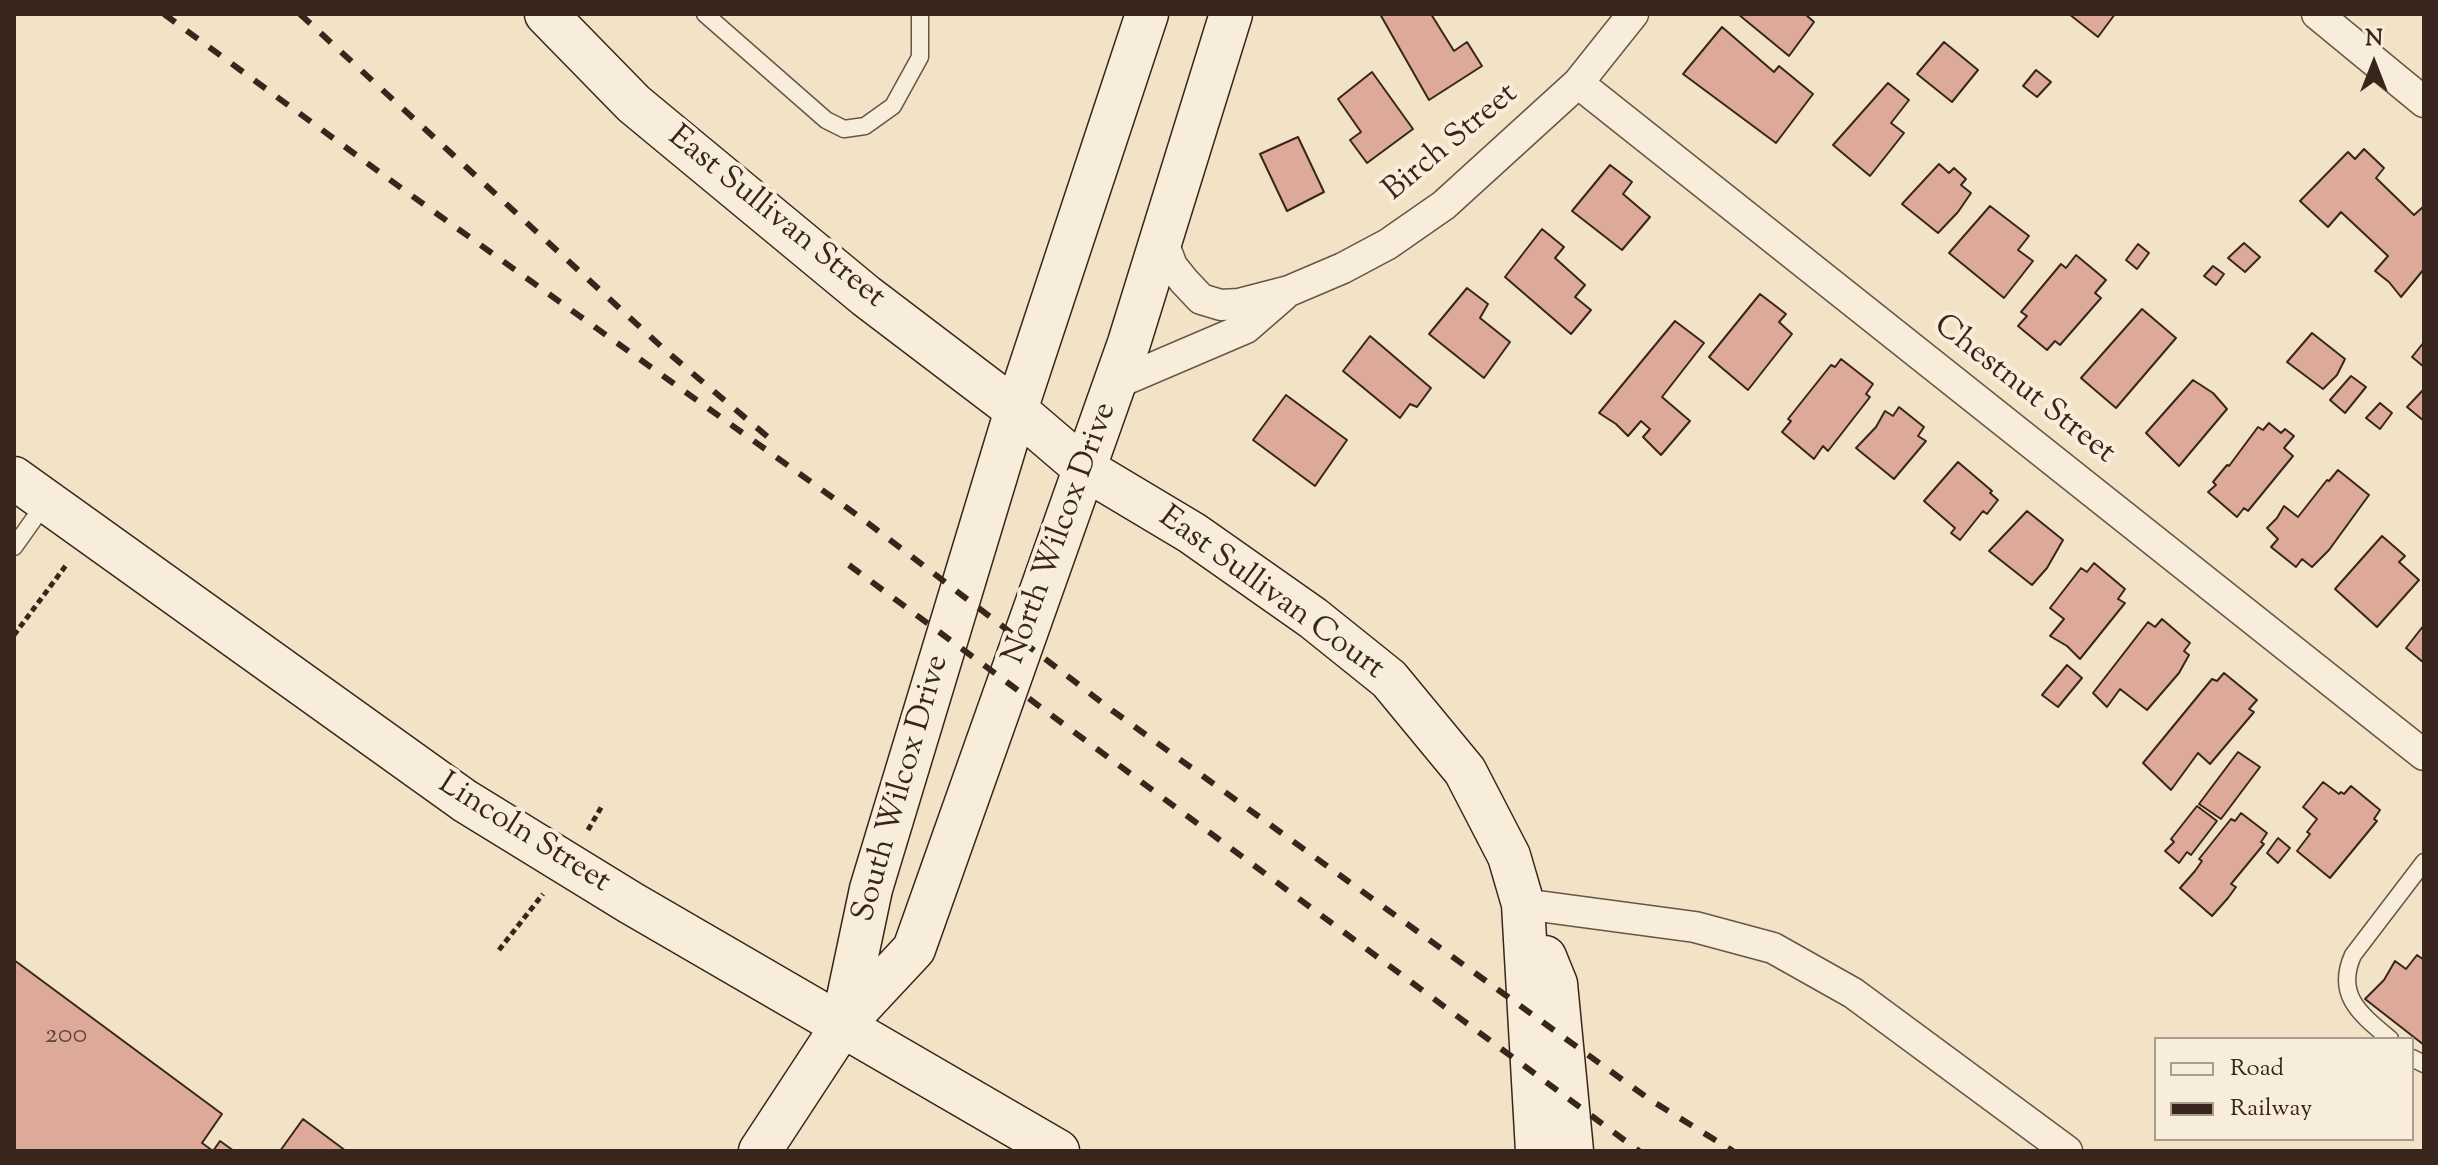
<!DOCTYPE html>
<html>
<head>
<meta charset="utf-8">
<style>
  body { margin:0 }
  #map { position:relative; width:2438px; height:1165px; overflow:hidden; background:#f3e3c6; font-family:"Sorts Mill Goudy",serif }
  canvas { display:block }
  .frame { position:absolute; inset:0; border:16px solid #38261c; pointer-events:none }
  .legend { position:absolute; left:2154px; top:1037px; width:260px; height:104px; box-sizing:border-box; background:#f7edda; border:2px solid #ab9d8e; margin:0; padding:10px 14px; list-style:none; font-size:24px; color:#38261c }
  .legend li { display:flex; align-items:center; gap:16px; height:40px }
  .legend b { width:40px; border:2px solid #ab9d8e }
  .north { position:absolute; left:2334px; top:24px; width:80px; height:80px; -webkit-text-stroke:6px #f7edda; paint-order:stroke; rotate:0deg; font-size:22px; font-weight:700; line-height:32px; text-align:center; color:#38261c }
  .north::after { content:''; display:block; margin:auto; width:28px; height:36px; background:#38261c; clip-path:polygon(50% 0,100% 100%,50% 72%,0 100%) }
</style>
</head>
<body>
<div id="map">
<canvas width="2438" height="1165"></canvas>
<div class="frame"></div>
<ul class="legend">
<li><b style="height:10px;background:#f7edda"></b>Road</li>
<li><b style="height:10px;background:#38261c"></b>Railway</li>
</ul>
<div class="north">N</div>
</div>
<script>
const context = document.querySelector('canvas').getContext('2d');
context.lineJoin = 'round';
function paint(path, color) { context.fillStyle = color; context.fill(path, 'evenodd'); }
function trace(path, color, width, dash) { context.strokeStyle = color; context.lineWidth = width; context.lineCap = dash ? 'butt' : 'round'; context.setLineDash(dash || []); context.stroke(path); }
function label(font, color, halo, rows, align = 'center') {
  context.font = font + ' "Sorts Mill Goudy",serif'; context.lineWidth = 8; context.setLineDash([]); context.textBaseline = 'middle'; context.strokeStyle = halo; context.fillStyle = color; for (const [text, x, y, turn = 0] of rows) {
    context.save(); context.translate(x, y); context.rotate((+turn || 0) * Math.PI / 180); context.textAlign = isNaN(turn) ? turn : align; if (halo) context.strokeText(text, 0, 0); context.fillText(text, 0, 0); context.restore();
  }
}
const building = new Path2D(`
  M1380 14H1431L1454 51 1467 42 1482 66 1429 100Z
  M1738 14H1805L1814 22 1789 56Z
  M2069 14H2115L2098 37Z
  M1722 27 1774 72 1779 66 1813 94 1776 143 1683 74Z
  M1944 42 1978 70 1952 102 1917 74Z
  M2036 70 2051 82 2037 97 2023 86Z
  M1372 72 1413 129 1367 163 1350 140 1361 132 1338 99Z
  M1888 83 1909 100 1891 123 1904 133 1870 176 1833 145Z
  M1298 137 1324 192 1287 211 1260 154Z
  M2364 149 2384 168 2376 178 2414 215 2424 206V269L2401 297 2389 282 2375 271 2388 256 2341 212 2328 227 2300 201 2348 152 2355 159Z
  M1939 164 1949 173 1954 168 1966 179 1961 185 1971 193 1958 212 1938 233 1902 204Z
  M1610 165 1632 182 1623 194 1650 217 1622 250 1572 211Z
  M1990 206 2029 236 2018 250 2033 261 2004 298 1949 253Z
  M1542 229 1564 247 1555 258 1585 285 1575 297 1591 310 1571 334 1505 277Z
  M2244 243 2260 257 2245 272 2228 258Z
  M2138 244 2149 253 2137 269 2126 260Z
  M2076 255 2106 280 2095 293 2101 298 2060 345 2055 341 2047 350 2018 326 2027 316 2021 312 2061 264 2066 268Z
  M2213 266 2224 274 2216 285 2204 276Z
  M1467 288 1488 304 1480 318 1510 342 1484 378 1429 334Z
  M1760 294 1786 314 1779 322 1792 334 1748 390 1709 357Z
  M2142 309 2176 338 2116 408 2081 378Z
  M1675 321 1704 343 1662 397 1690 421 1661 455 1643 437 1650 429 1641 421 1628 436 1616 424 1599 413Z
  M2312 333 2345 359 2337 375 2323 389 2287 362Z
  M1370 336 1431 388 1417 407 1410 404 1400 418 1343 371Z
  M2424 342V367L2412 357Z
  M1841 359 1873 384 1866 394 1870 397 1828 451 1823 446 1814 459 1782 432 1791 421 1788 419 1831 365 1835 367Z
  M2351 376 2366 387 2345 413 2330 400Z
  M2193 380 2213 393 2227 409 2179 466 2146 433Z
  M2424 389V421L2407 407Z
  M1286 395 1347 440 1315 486 1253 440Z
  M2380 403 2392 413 2380 429 2366 418Z
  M1899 407 1924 427 1918 436 1926 441 1894 479 1856 448 1876 427 1885 411 1893 416Z
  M2269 423 2281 433 2285 429 2294 436 2284 448 2293 456 2248 511 2244 508 2237 517 2208 492 2216 485 2213 482 2227 465 2229 466 2258 427 2263 430Z
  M1958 462 1992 491 1990 493 1998 500 1987 514 1983 511 1960 540 1951 533 1955 528 1924 501Z
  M2338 470 2369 495 2329 550 2312 567 2302 559 2296 567 2271 547 2278 539 2267 528 2277 518 2284 506 2298 517 2327 480 2329 481Z
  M2027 511 2063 540 2047 568 2032 585 1989 551Z
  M2382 536 2405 556 2399 562 2419 580 2377 627 2335 589Z
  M2094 563 2125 589 2118 599 2125 603 2080 659 2067 646 2050 636 2064 619 2050 608 2081 568 2087 572Z
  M2162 619 2190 643 2184 651 2189 655 2179 673 2147 710 2120 689 2107 707 2093 693 2148 622 2155 627Z
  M2424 625V663L2406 648Z
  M2067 665 2082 678 2058 707 2042 695Z
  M2224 673 2257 700 2249 709 2254 712 2210 764 2198 753 2171 790 2143 763 2212 679 2217 681Z
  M2238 752 2260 767 2221 819 2199 804Z
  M2323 782 2339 794 2341 792 2344 794 2351 786 2380 810 2374 819 2377 821 2330 878 2297 851 2310 834 2307 832 2317 819 2303 807Z
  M2197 806 2217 821 2191 855 2187 852 2179 863 2165 851 2174 842 2171 839Z
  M2241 813 2267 833 2261 842 2264 844 2231 884 2236 887 2228 898 2212 916 2180 888 2195 871 2202 861 2199 859 2231 819 2235 821Z
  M2278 838 2290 848 2278 863 2267 853Z
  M2417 955 2424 960V1045L2365 999 2384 980 2395 961 2406 969Z
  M14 960 222 1114 202 1143 213 1151 220 1141 234 1151H14Z
  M303 1119 346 1151H280Z`);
const path = new Path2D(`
  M14 635 67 564
  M588 830 602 806
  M499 950 543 894`);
const lane = new Path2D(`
  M705 14 826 120 844 129 865 126 893 106 920 57V14
  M14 547 46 502
  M2390 1039C2360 1014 2335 995 2353 955L2424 862
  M2412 1058 2424 1064`);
const street = new Path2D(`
  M2317 14 2424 102
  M1578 83 2424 755
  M1162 240 1172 266 1184 281 1201 299 1221 305 1239 304 1289 291 1343 268 1388 244 1444 205 1578 83 1633 14
  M1115 384 1246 328 1284 295
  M1523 904 1695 927 1773 948 1853 993 2067 1151`);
const secondary = new Path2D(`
  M546 14 634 104 866 296 1016 410 1085 469 1192 533 1313 618 1389 679 1465 771 1509 856 1523 904 1537 1151
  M14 478 465 801 631 903 1058 1151
  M1545 957 1556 984 1572 1151
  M843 1025 914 949 1129 343 1231 14
  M760 1151 842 1026 871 889 1016 410 1147 14`);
const rail = new Path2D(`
  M164 14 408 193 864 520 1113 711 1649 1099 1733 1151
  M300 14 665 350 775 443
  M849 565 1639 1151`);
const numberNames = [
  ["200",66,1037]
];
const streetNames = [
  ["Birch Street",1452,144,-40],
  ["East Sullivan Street",775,219,39],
  ["Chestnut Street",2023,391,38],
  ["North Wilcox Drive",1062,534,-70],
  ["East Sullivan Court",1270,595,36],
  ["South Wilcox Drive",903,789,-74],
  ["Lincoln Street",523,835,32]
];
paint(building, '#dda999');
trace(building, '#38261c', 2);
trace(lane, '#675546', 19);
trace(street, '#675546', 33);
trace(secondary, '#38261c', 45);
trace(path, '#38261c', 5, [6, 4]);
trace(lane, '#f7edda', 16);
trace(street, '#f7edda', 30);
trace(secondary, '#f7edda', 42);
trace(rail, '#38261c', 6, [14, 14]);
label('28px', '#61473b', null, numberNames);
label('32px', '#38261c', '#f7edda', streetNames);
</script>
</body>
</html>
